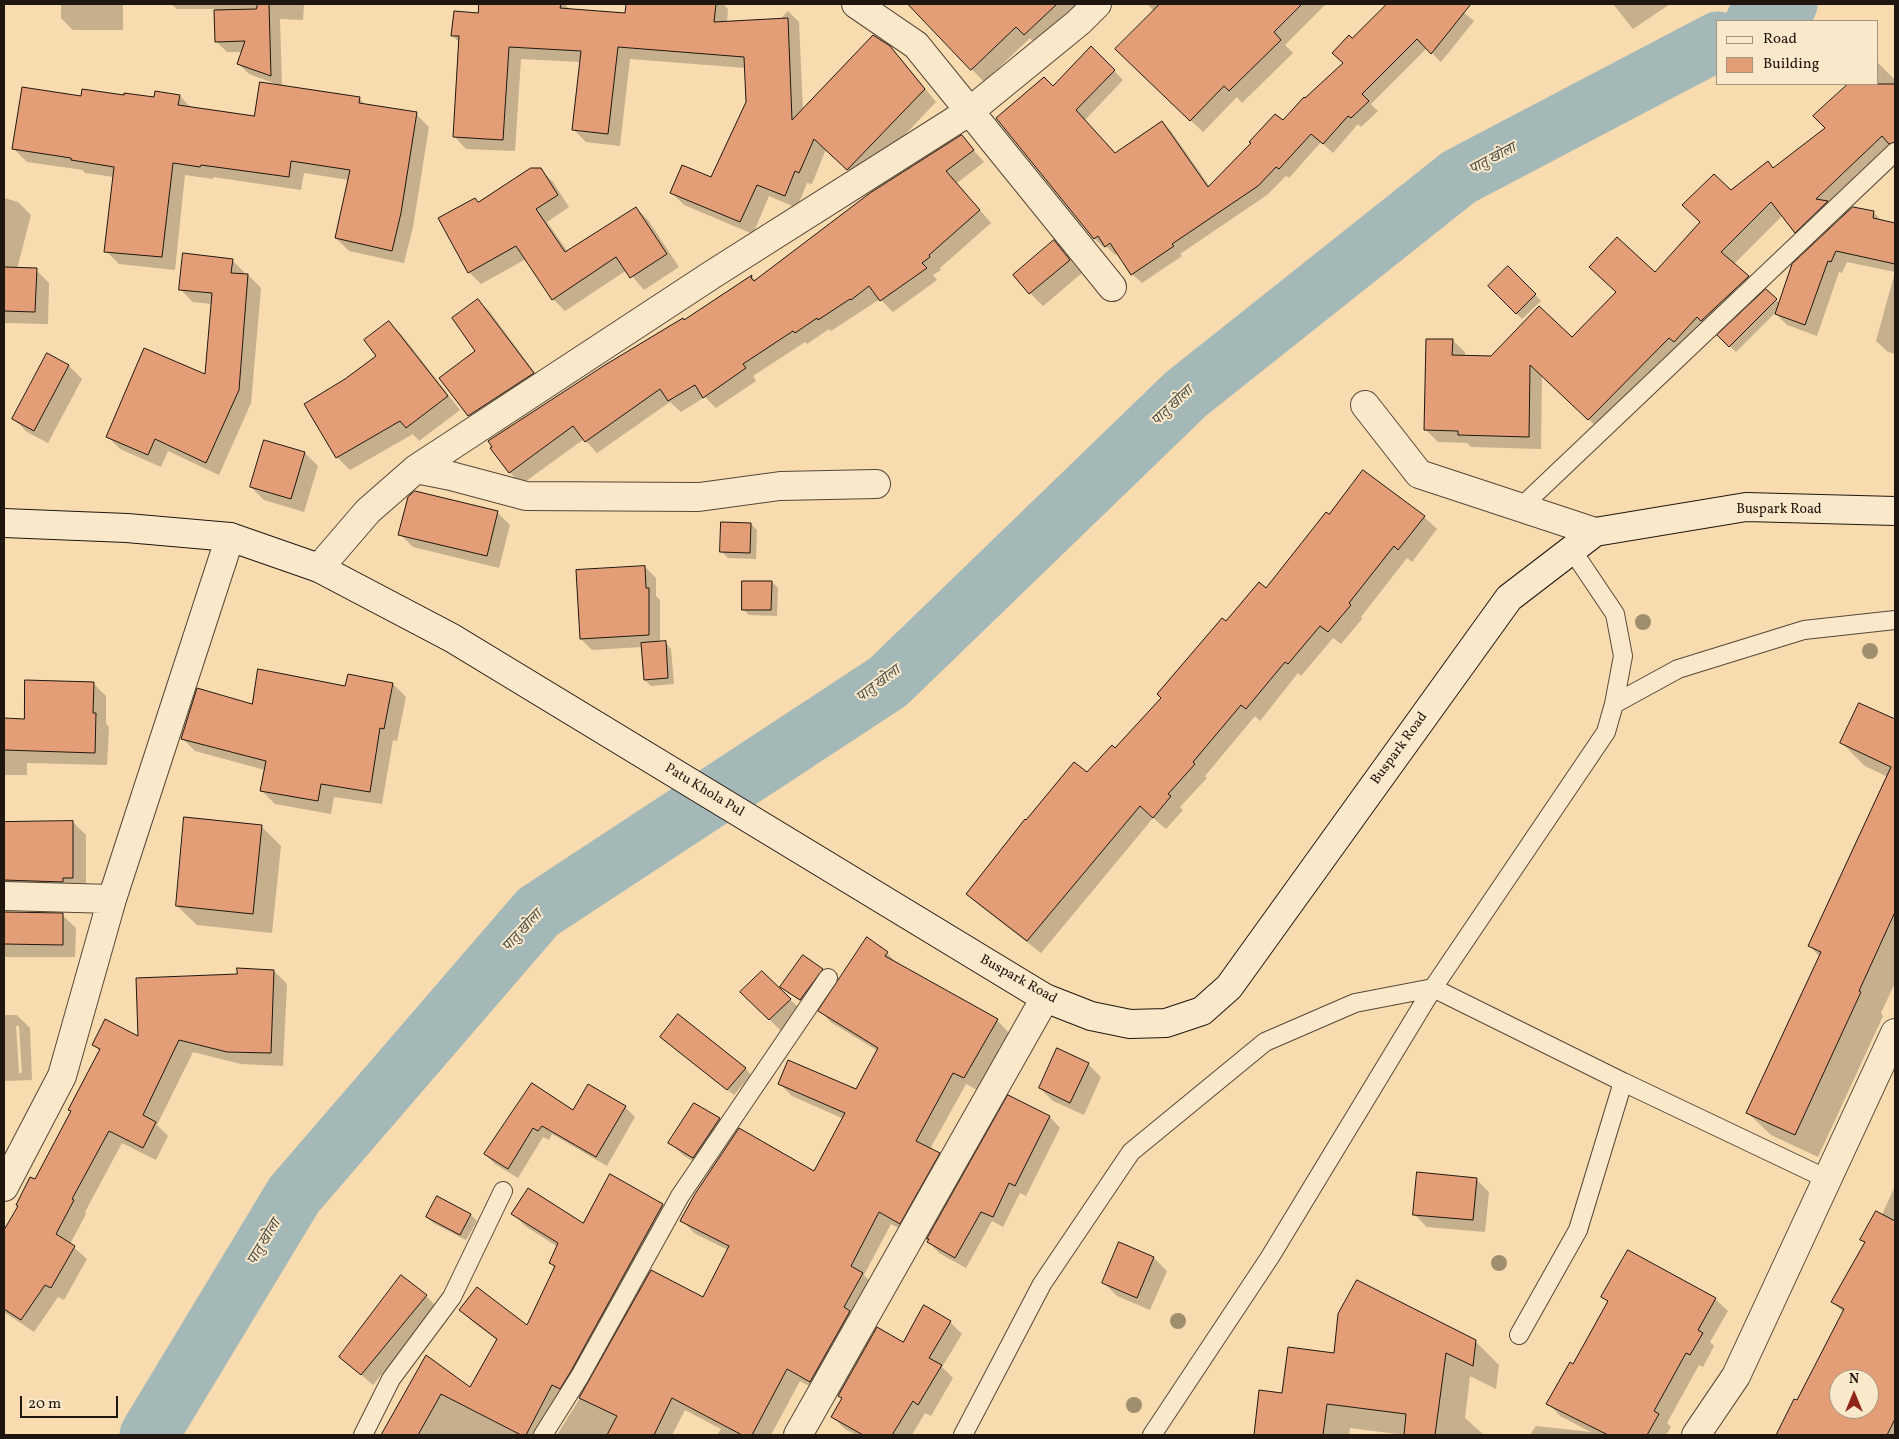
<!DOCTYPE html>
<html>
<head>
<meta charset="utf-8">
<style>
  body { margin:0 }
  #map { position:relative; width:1899px; height:1439px; overflow:hidden; background:#f8dbaf; font-family:Vollkorn,serif }
  canvas { display:block }
  .frame { position:absolute; inset:0; border:5px solid #1f170f; pointer-events:none }
  .legend { position:absolute; left:1716px; top:20px; width:162px; height:65px; box-sizing:border-box; background:#fae8cb; border:1px solid #a29480; margin:0; padding:6px 9px; list-style:none; font-size:15px; color:#1f170f }
  .legend li { display:flex; align-items:center; gap:10px; height:25px }
  .legend b { width:25px; border:1px solid #a29480 }
  .north { position:absolute; left:1829px; top:1369px; width:50px; height:50px; box-sizing:border-box; background:#fae8cb; border:1px solid #a29480; border-radius:50%; rotate:0deg; font-size:14px; font-weight:700; line-height:20px; text-align:center; color:#1f170f }
  .north::after { content:''; display:block; margin:auto; width:18px; height:22px; background:#8f2418; clip-path:polygon(50% 0,100% 100%,50% 72%,0 100%) }
  .scale { position:absolute; left:20px; top:1396px; width:98px; height:22px; box-sizing:border-box; border:2px solid #1f170f; border-top:0; padding-left:6px; font-size:15px; line-height:18px; white-space:nowrap; color:#1f170f; -webkit-text-stroke:4px #fae8cb; paint-order:stroke }
</style>
</head>
<body>
<div id="map">
<canvas width="1899" height="1439"></canvas>
<div class="frame"></div>
<ul class="legend">
<li><b style="height:6px;background:#fae8cb"></b>Road</li>
<li><b style="height:14px;background:#e49e77"></b>Building</li>
</ul>
<div class="north">N</div>
<div class="scale">20 m</div>
</div>
<script>
const context = document.querySelector('canvas').getContext('2d');
context.lineJoin = 'round';
function paint(path, color) { context.fillStyle = color; context.fill(path, 'evenodd'); }
function trace(path, color, width, dash) { context.strokeStyle = color; context.lineWidth = width; context.lineCap = dash ? 'butt' : 'round'; context.setLineDash(dash || []); context.stroke(path); }
function label(font, color, halo, rows, align = 'center') {
  context.font = font + ' Vollkorn,"Noto Serif Devanagari",serif'; context.lineWidth = 4; context.setLineDash([]); context.textBaseline = 'middle'; context.strokeStyle = halo; context.fillStyle = color; for (const [text, x, y, turn = 0] of rows) {
    context.save(); context.translate(x, y); context.rotate((+turn || 0) * Math.PI / 180); context.textAlign = isNaN(turn) ? turn : align; if (halo) context.strokeText(text, 0, 0); context.fillText(text, 0, 0); context.restore();
  }
}
const shadow = new Path2D(`
  M61 4H123V30H73L61 18Z
  M171 4H304L303 20 280 19 282 86 359 98 366 106 416 114 429 127 413 227 404 263 349 251 336 238 349 180 304 173 301 190 213 177V179L185 175 175 270 119 264 106 251 114 177 85 173 83 170 27 162 14 149 82 97 155 99 180 96 192 109 255 118 276 84 249 74 238 63 242 52H227L216 41 215 9H177Z
  M481 4H564L571 10 626 14 627 4H723L728 9 727 22 769 31 788 11 799 22 803 111 890 47 902 60 936 102 860 182 826 149 812 184 807 183 797 208 769 196 753 234 684 205 672 193 712 179 747 103 746 68 630 59 620 146 586 142 573 129 581 62 521 59 515 151 466 149 454 136 460 43 452 35 480 14Z
  M910 4H1082L1038 47 1030 38 984 82Z
  M1147 4H1326L1285 45 1293 53 1242 103 1237 97 1203 132 1129 61 1154 11Z
  M1388 4H1454L1474 21 1441 62 1427 48 1371 104 1378 111 1361 127 1358 124 1333 153 1321 142 1289 178 1286 176 1267 195 1180 254 1182 256 1142 283 1132 274 1118 253 1115 255 1106 246 1104 248 1095 239 1053 88 1091 48 1123 80 1085 120 1116 154 1162 122 1171 131 1210 187 1345 64 1352 40Z
  M1613 4H1670L1633 29Z
  M1878 63 1894 79 1895 78V148L1808 244 1783 215 1734 264 1761 289 1601 431 1542 375 1541 449 1471 447 1467 443 1438 442 1426 430 1452 340 1465 352V357H1491L1572 339 1655 274 1731 192 1768 163 1774 169 1826 128 1815 116 1850 84H1878Z
  M961 136 984 162 957 183 991 223 940 268 941 270 933 275 937 280 893 312 880 299 831 331 829 329 807 344 805 342 753 376 756 381 716 408 705 397 681 412 670 402 597 453 584 439 522 484 510 473 492 448 752 276 756 281Z
  M541 170 553 182 569 207 547 222 568 252 636 208 648 220 679 267 644 290 627 270 565 311 553 299 526 259 481 284 469 272 479 203Z
  M4 198 18 202 31 215 17 269 36 270 49 283 48 324 4 323Z
  M1874 213 1882 221 1895 224V354L1888 352 1876 341 1895 272 1847 262 1842 273 1839 272 1817 336 1787 325 1775 313 1736 352 1719 336 1776 300 1780 303Z
  M1054 242 1082 273 1043 306 1030 293Z
  M232 260 245 273V275H248L261 288 251 403 219 475 168 451 161 467 120 449 107 436 206 376 212 304 193 302 180 289Z
  M1508 267 1541 301 1522 319 1489 286Z
  M478 300 490 312 544 385 481 426 469 415 477 351Z
  M389 322 402 335 460 410 419 441 413 434 350 470 337 457 306 405 346 381 378 356Z
  M69 366 82 379 48 443 27 432 14 419Z
  M305 453 318 466 304 512 264 500 251 487Z
  M497 512 510 525 499 568 413 547 400 534Z
  M1329 516 1424 517 1437 529 1412 562 1407 558 1361 617 1362 619 1341 644 1333 638 1301 676 1298 673 1260 721 1255 716 1205 776 1207 778 1180 807 1183 810 1166 829 1153 818 1041 953 980 906 968 894 1115 749 1163 698 1227 623 1266 589Z
  M751 524 757 530 756 559 728 558 722 552Z
  M645 567 656 578V596L660 600V643L665 642 671 649 674 684 651 686 645 680 642 647 592 650 581 639 578 571Z
  M772 582 778 588 777 616 749 615 743 609Z
  M93 683 106 696V724L109 727 107 765 27 763V775H4V719L25 720Z
  M393 684 406 697 397 741 393 740 382 804 334 797 331 814 275 804 262 791 265 770 195 751 182 738 253 705 346 687Z
  M1860 704 1895 721V983L1881 1013 1883 1016 1818 1157 1771 1135 1748 1113 1820 957 1810 946 1888 777 1865 766 1842 743Z
  M73 822 86 835V891L4 901V823Z
  M261 826 281 846 272 933 197 925 177 906Z
  M4 913 62 915 76 928 75 957H4Z
  M887 953 899 966 997 1020 1009 1033 977 1090 966 1084 930 1149 939 1154 951 1166 912 1235 891 1224 864 1275 875 1286 823 1393 800 1381 771 1435H717L721 1429 685 1410 672 1435H557L590 1382 703 1298 728 1250 694 1233 682 1220 815 1173 844 1119 792 1096 779 1083 856 1091 878 1051 832 1023 820 1011Z
  M822 970 828 976 807 1005 788 993 782 987Z
  M274 971 287 984 283 1066 241 1064 193 1052 157 1125 168 1136 156 1160 122 1143 85 1212 86 1214 70 1244 87 1259 64 1300 58 1297 34 1332 4 1312V1232L35 1181 72 1112 100 1051 94 1045 139 1038 238 975Z
  M762 972 803 1012 782 1032 742 992Z
  M4 1015H17L30 1028 32 1080 4 1081ZM16 1026H19L22 1073H19Z
  M668 1043 745 1068 751 1075 734 1095Z
  M1088 1064 1101 1077 1084 1115 1053 1101 1040 1088Z
  M533 1085 574 1112 589 1086 625 1107 635 1117 607 1166 552 1134 549 1140 543 1137 518 1178 495 1164 485 1154Z
  M1009 1097 1050 1117 1060 1128 1026 1196 1020 1193 1003 1227 992 1221 966 1268 939 1253 929 1242Z
  M694 1104 720 1119 732 1132 706 1170 683 1155 670 1143Z
  M611 1176 662 1205 675 1218 550 1435H382L427 1357 470 1389 498 1341 473 1322 460 1310 527 1327 555 1268 550 1263 558 1247 525 1226 513 1213 583 1224Z
  M1476 1179 1489 1192 1485 1232 1427 1227 1414 1214Z
  M1895 1186V1435H1777L1795 1400 1798 1402 1844 1313 1833 1302 1866 1243 1862 1240 1882 1215ZM1839 1379H1869V1409H1839Z
  M471 1215 477 1221 466 1240 433 1223 427 1217Z
  M1120 1244 1154 1258 1167 1271 1150 1310 1117 1296 1104 1283Z
  M426 1296 437 1307 373 1385 341 1357Z
  M1603 1297 1715 1299 1728 1311 1710 1342 1714 1346 1703 1367 1699 1365 1667 1423 1671 1427 1666 1435H1530L1536 1426 1591 1432 1560 1416 1548 1403 1573 1366 1608 1302Z
  M950 1322 962 1334 942 1367 953 1378 931 1416 925 1413 912 1435H856L845 1429 833 1417 843 1399 840 1396 903 1344Z
  M1475 1341 1499 1365 1496 1389 1470 1376 1465 1418 1484 1435H1405L1350 1428 1349 1435H1255L1260 1391 1283 1394 1335 1354Z`);
const river = new Path2D(`
  M1755 21 1788 4
  M149 1435 294 1195 538 912 888 682 1186 394 1459 177 1718 41`);
const building = new Path2D(`
  M258 4H269L271 76 237 64 245 41 215 42 214 10 256 9Z
  M479 4H561L560 8 625 13 626 4H716L714 22 788 18 792 120 873 35 890 46 925 89 847 170 814 139 799 173 795 171 785 196 757 185 740 222 670 193 682 165 711 177 746 102 744 57 618 47 608 134 572 130 581 51 509 47 503 140 453 137 459 36H451L454 11 478 13Z
  M908 4H1057L1024 35 1016 27 971 70Z
  M1160 4H1302L1274 32 1281 40 1229 91 1224 86 1190 121 1115 49Z
  M1387 4H1471L1431 54 1417 39 1362 94 1369 101 1351 118 1348 116 1323 144 1311 134 1279 169 1276 167 1258 186 1172 244 1174 246 1131 275 1110 243 1105 247 1098 236 1094 239 996 118 1044 77 1053 86 1091 46 1115 70 1076 110 1115 153 1162 121 1208 187 1251 143 1249 142 1275 114 1283 120 1304 97 1305 98 1343 63 1332 53 1349 35 1352 38Z
  M260 82 360 97 359 103 417 112 401 213 392 251 335 238 350 170 291 161 289 177 201 165 200 167 173 163 162 257 104 252 114 167 71 160V158L12 149 22 87 81 96 82 89 124 95V93L154 97 155 91 180 95 178 105 254 116Z
  M1848 84H1895V142L1889 144 1882 136 1816 199 1828 201 1795 233 1771 202 1721 252 1749 276 1701 321 1697 317 1674 342 1669 338 1588 420 1530 365 1529 437 1458 435V431L1424 430 1426 339H1453L1452 355 1491 356 1539 306 1572 337 1616 292 1589 267 1617 237 1655 272 1700 222 1682 205 1714 174 1731 190 1768 161 1773 168 1825 128 1813 116Z
  M962 135 974 150 946 171 980 210 929 255 930 257 922 263 927 268 880 301 869 286 851 300 850 299 818 320 817 318 795 333 793 331 743 364 746 368 703 398 695 385 668 401 660 389 585 442 573 426 509 473 490 448 492 447 488 441 605 365 683 318 684 320 752 275 751 278 754 281 870 193Z
  M531 168H541L558 195 536 209 565 252 636 207 667 254 630 278 616 257 552 300 516 246 468 273 438 218 475 198 478 202Z
  M1853 207 1874 211 1873 218 1895 223V264L1836 251 1831 262 1828 261 1805 325 1775 314 1792 264Z
  M1054 240 1070 260 1029 294 1013 275Z
  M183 253 233 259 231 273 248 274 239 390 206 463 155 439 148 455 106 437 144 348 205 374 212 293 179 290Z
  M1508 266 1536 294 1516 314 1488 286Z
  M4 267 37 268 35 312 4 311Z
  M1766 289 1777 299 1729 347 1717 335Z
  M478 299 534 373 468 416 439 378 475 351 452 318Z
  M389 321 448 396 406 428 400 421 336 458 304 404 345 379 376 356 364 340Z
  M47 353 69 365 34 431 12 419Z
  M264 440 305 452 291 499 250 487Z
  M1363 470 1425 516 1398 550 1394 546 1349 603 1351 605 1328 632 1320 626 1288 664 1285 662 1246 709 1241 705 1193 762 1195 764 1168 794 1171 796 1153 818 1140 806 1027 941 966 894 1025 819 1026 820 1074 762 1087 772 1112 745 1115 748 1161 698 1157 694 1222 618 1226 621 1259 582 1266 588 1326 512 1329 514Z
  M415 491 498 511 487 556 398 535 408 497Z
  M721 522 751 523 750 553 720 552Z
  M645 566 646 588H649V635L580 639 576 570Z
  M742 581H772L771 610H742Z
  M666 641 668 678 644 680 641 643Z
  M258 669 345 686 348 674 393 683 384 729 380 728 370 792 321 784 318 801 260 791 266 761 181 739 197 688 252 704Z
  M25 680 94 682 93 713H96L95 753 4 750V718L24 719Z
  M1859 703 1895 719V912L1859 991 1861 992 1795 1135 1746 1113 1821 952 1808 946 1891 767 1840 743Z
  M184 817 262 825 253 914 176 906Z
  M73 821V878H63V882L4 880V822Z
  M4 912 63 913V945L4 944Z
  M867 937 888 952 885 956 998 1019 964 1078 953 1073 916 1141 940 1153 900 1224 879 1212 851 1266 863 1273 844 1307 850 1311 810 1382 787 1369 752 1435H742L672 1398 654 1435H607L617 1416 579 1398 651 1270 703 1297 729 1246 680 1221 695 1194 739 1128 814 1171 845 1113 778 1084 788 1060 856 1089 878 1048 818 1011Z
  M803 955 823 969 800 1000 780 987Z
  M237 968 274 970 271 1053 227 1052 179 1040 143 1115 156 1122 143 1148 109 1131 72 1199 74 1200 56 1234 75 1246 51 1288 45 1285 21 1320 4 1309V1230L18 1206 16 1205 30 1177 35 1179 71 1111 68 1110 100 1049 92 1045 105 1019 138 1036 136 978 237 974Z
  M762 971 791 999 769 1020 740 992Z
  M678 1014 746 1068 727 1090 660 1037Z
  M1057 1048 1089 1063 1070 1103 1039 1088Z
  M532 1083 573 1110 588 1084 626 1106 596 1157 542 1126 538 1131 533 1128 508 1169 484 1154Z
  M1008 1095 1050 1116 1015 1186 1009 1183 993 1217 981 1212 955 1258 927 1242 929 1239H927Z
  M694 1103 720 1118 693 1158 668 1143Z
  M1417 1172 1477 1178 1473 1220 1413 1215Z
  M610 1174 663 1204 571 1371 560 1389 552 1385 526 1435H521L441 1394 418 1435H381L426 1355 470 1387 497 1339 459 1310 477 1287 527 1325 555 1266 549 1263 558 1243 511 1214 528 1188 583 1223Z
  M437 1196 471 1214 460 1235 426 1217Z
  M1876 1211 1895 1221V1419L1887 1435H1776L1794 1399 1797 1400 1844 1309 1831 1302 1865 1242 1860 1240ZM1839 1379H1869V1409H1839Z
  M1119 1242 1154 1257 1137 1298 1102 1283Z
  M1628 1250 1716 1298 1698 1330 1703 1333 1690 1355 1686 1353 1654 1411 1659 1414 1647 1435H1608L1546 1404 1570 1362 1573 1364 1608 1301 1601 1297Z
  M401 1275 427 1295 361 1375 339 1357Z
  M1357 1280 1476 1340 1473 1366 1446 1353 1435 1435H1404L1406 1414 1327 1404 1323 1435H1254L1259 1390 1282 1393 1288 1347 1334 1353 1338 1314Z
  M924 1305 951 1321 929 1358 942 1365 918 1405 913 1401 892 1435H863L831 1417 842 1398 838 1396 877 1327 903 1342Z`);
const lane = new Path2D(`
  M1519 509 1895 152
  M1614 704 1678 669 1804 630 1895 620
  M1623 1082 1827 1179
  M1519 1335 1578 1230 1623 1082 1433 988 1606 732 1614 704 1623 656 1615 614 1572 550
  M363 1435 391 1379 452 1297 503 1191
  M543 1435 580 1376 680 1196 828 978
  M963 1435 1042 1284 1131 1152 1265 1042 1355 1003 1433 988
  M1152 1435 1270 1257 1433 988`);
const street = new Path2D(`
  M856 4 916 45 1112 287
  M1365 405 1419 474 1595 532
  M416 469 451 476 526 496 699 497 780 486 876 484
  M319 568 368 511 416 469 713 274 970 111 1079 22 1097 4
  M4 896 112 899
  M4 1187 62 1076 112 899 230 537
  M798 1435 1045 998
  M1696 1435 1736 1376 1895 1033`);
const secondary = new Path2D(`
  M4 523 127 528 230 537 319 568 452 638 1045 998 1091 1016 1130 1024 1166 1023 1202 1011 1229 987 1509 598 1595 532 1746 507 1895 511`);
const trees = [
  [1643,622],
  [1870,651],
  [1499,1263],
  [1178,1321],
  [1134,1405]
];
const streetNames = [
  ["Buspark Road",1779,510],
  ["Buspark Road",1400,749,-54],
  ["Patu Khola Pul",704,791,31],
  ["Buspark Road",1018,980,29]
];
const waterNames = [
  ["पातु खोला",1493,160,-28],
  ["पातु खोला",1173,407,-43],
  ["पातु खोला",879,685,-37],
  ["पातु खोला",523,932,-47],
  ["पातु खोला",265,1243,-59]
];
paint(shadow, '#0003');
trace(river, '#a3b8b7', 59);
paint(building, '#e49e77');
trace(building, '#1f170f', 1);
trace(lane, '#554837', 20);
trace(street, '#554837', 30);
trace(secondary, '#1f170f', 30);
trace(lane, '#fae8cb', 18);
trace(street, '#fae8cb', 28);
trace(secondary, '#fae8cb', 28);
context.fillStyle = '#a08f6e';
for (const [x, y] of trees) { context.beginPath(); context.arc(x, y, 8, 0, 2 * Math.PI); context.fill(); }
label('14px', '#1f170f', '#fae8cb', streetNames);
label('italic 15px', '#4d4f4a', '#fae8cb', waterNames);
</script>
</body>
</html>
